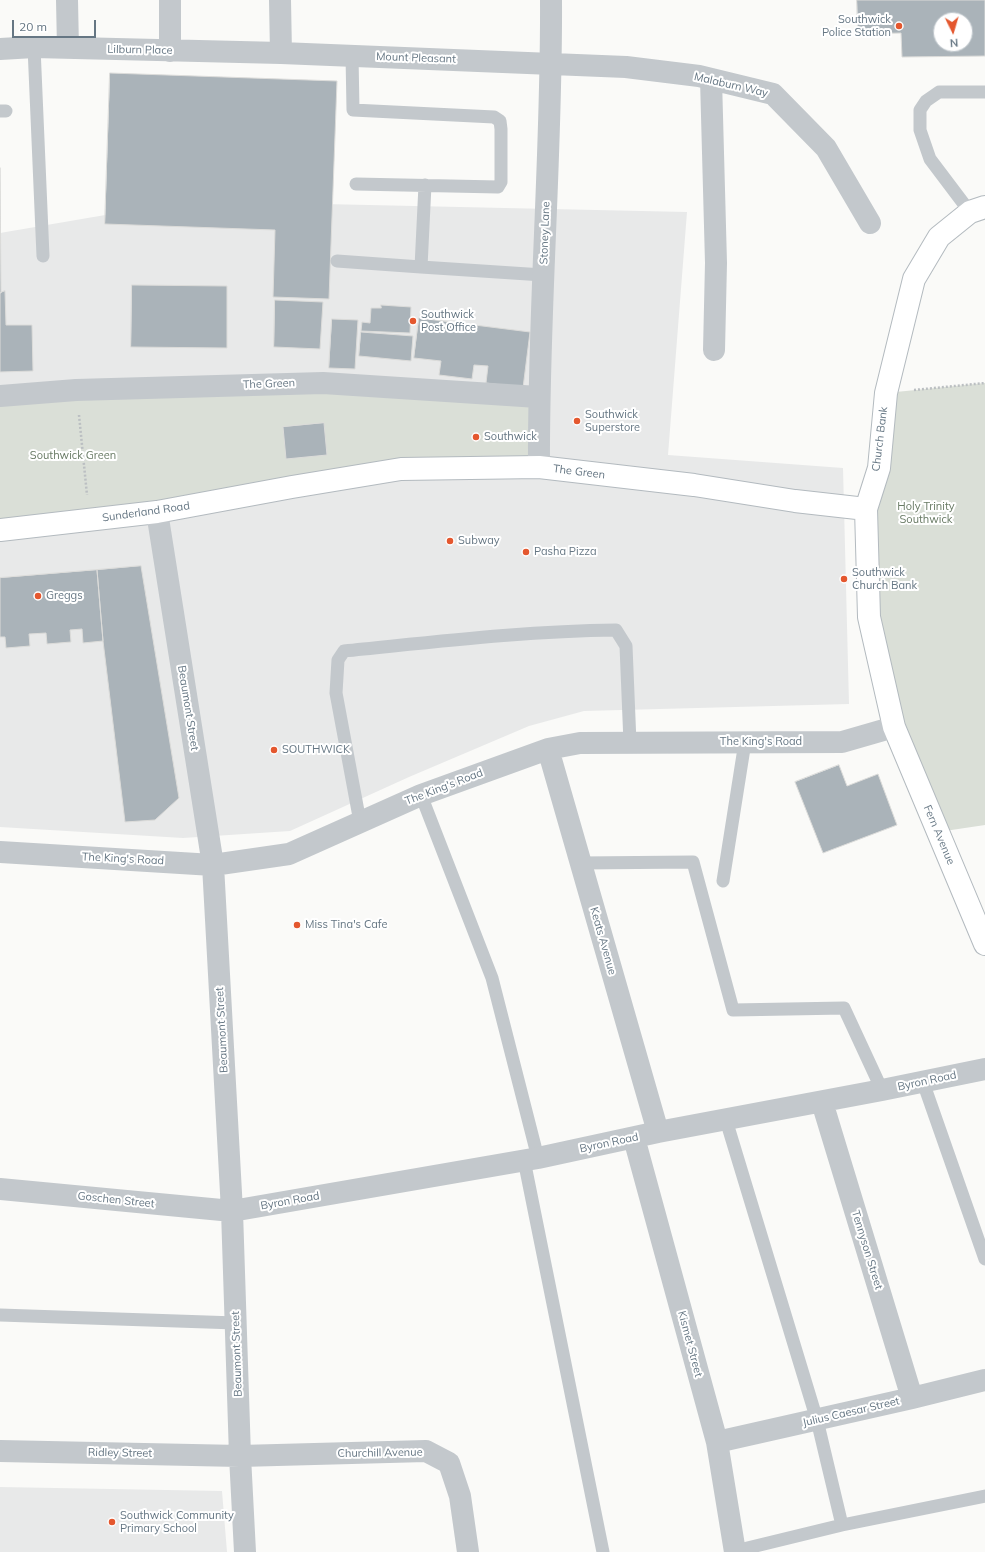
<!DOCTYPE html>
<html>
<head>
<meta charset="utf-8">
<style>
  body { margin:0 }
  #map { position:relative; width:985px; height:1552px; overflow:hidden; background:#fafaf8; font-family:Mulish,sans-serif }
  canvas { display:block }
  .north { position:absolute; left:933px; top:12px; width:40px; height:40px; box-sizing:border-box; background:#fff; border:1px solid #c1c8cd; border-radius:50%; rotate:175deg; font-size:11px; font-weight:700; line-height:16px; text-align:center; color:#657683 }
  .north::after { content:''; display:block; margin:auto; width:14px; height:18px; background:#e4572e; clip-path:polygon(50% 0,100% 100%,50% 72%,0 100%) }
  .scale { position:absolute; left:12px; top:20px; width:84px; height:18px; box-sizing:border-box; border:2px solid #657683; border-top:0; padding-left:5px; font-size:12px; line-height:14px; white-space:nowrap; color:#657683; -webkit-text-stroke:3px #fff; paint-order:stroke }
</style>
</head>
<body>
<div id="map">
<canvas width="985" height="1552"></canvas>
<div class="north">N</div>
<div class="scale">20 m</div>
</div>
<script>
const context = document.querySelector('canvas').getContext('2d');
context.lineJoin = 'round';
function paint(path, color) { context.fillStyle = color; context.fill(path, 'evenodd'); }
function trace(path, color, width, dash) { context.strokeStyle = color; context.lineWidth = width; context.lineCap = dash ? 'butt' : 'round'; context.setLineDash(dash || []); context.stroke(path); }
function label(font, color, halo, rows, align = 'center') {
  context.font = font + ' Mulish,sans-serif'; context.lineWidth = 4; context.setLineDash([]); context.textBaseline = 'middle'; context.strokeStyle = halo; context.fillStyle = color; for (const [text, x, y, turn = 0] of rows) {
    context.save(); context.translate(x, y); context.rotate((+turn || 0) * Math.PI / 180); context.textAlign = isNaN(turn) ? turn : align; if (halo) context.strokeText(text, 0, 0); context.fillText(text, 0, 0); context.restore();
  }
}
const built = new Path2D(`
  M187 201 687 212 668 455 843 468 849 704 584 711 529 726 409 777 290 831 183 838 0 827V233Z
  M0 1487 222 1491 227 1552H0Z`);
const green = new Path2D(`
  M985 383V825L938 832 894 727 866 509 886 393Z
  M76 390 538 397 539 467 401 469 0 530V396Z`);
const building = new Path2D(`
  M857 0H985V56L902 57 901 33 858 34ZM941 20H965V44H941Z
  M110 73 337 81 329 299 273 297 275 230 105 224Z
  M0 168 1 293H0Z
  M132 285 227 286V348L131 347Z
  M5 291 6 325H32L33 371 0 372V293Z
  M275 300 323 302 320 349 274 347Z
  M381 305 411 307 410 333 361 331 362 322 370 323 371 308H381Z
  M419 318 530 332 523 388 486 383 488 366 474 365 472 379 439 375 441 361 414 358Z
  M332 319 358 320 355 369 329 368Z
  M361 332 413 336 411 361 359 356Z
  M324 423 327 455 286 459 283 427Z
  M141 566 179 798 155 820 125 822 103 641 97 570Z
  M97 570 103 641 83 643 82 629 70 630 71 642 47 644 46 633 29 634 30 646 6 648 5 637H0V578Z
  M839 765 847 786 878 774 897 825 823 853 795 782Z`);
const path = new Path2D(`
  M914 390 985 383
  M79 415 87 495`);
const lane = new Path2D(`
  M34 47 43 256
  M352 55 353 110 494 117 500 121 501 129V182L498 187 356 184
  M0 111H6
  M970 212 930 159 920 130V110L926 101 939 92H985
  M337 261 421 267 425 185
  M421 267 543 275
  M421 795 492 978 538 1158
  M360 822 336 693 338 660 344 651C435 642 525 631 616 630L626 646 630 743
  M581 863 693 862 733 1010 844 1008 882 1090
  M723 881 745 742
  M923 1082 985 1259
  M726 1120 817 1420 842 1525
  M524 1160 603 1552
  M0 1315 236 1323
  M735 1551 842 1525 985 1496`);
const street = new Path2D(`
  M67 0 68 48
  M280 0 281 53
  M0 49 34 47 281 53 626 67 699 76 773 94 826 148 870 223
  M170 51V0
  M711 79 716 263 714 350
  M0 396 76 390 323 383 538 397
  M539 467C538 311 552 156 551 0
  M157 512 213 865 232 1211 240 1456 245 1552
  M548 749 658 1132
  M0 852 213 865 289 854 421 795 548 749 580 743 842 742 894 727
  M822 1102 912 1398
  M634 1138 717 1442 735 1552
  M0 1189 232 1211 538 1158 658 1132 882 1090 985 1069
  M717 1442 912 1398 985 1380
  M0 1451 240 1456 426 1451 449 1463 460 1496 468 1552`);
const secondary = new Path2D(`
  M985 207 970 212 939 237 914 279 886 393 879 468 866 509 869 617 894 727 985 944
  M0 530 157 512 292 487 401 469 539 467 694 485 795 501 866 509`);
const markers = [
  [899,26,4,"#e4572e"],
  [413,321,4,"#e4572e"],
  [577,421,4,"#e4572e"],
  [476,437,4,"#e4572e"],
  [450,541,4,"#e4572e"],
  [526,552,4,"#e4572e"],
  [844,579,4,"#e4572e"],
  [38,596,4,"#e4572e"],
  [274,750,4,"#e4572e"],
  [297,925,4,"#e4572e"],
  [112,1522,4,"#e4572e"]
];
const poiNames = [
  ["Southwick",891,20,"right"],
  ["Police Station",891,33,"right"],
  ["Southwick",421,315],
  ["Post Office",421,328],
  ["Southwick",585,415],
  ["Superstore",585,428],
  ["Southwick",484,437],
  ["Subway",458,541],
  ["Pasha Pizza",534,552],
  ["Southwick",852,573],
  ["Church Bank",852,586],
  ["Greggs",46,596],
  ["SOUTHWICK",282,750],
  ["Miss Tina's Cafe",305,925],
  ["Southwick Community",120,1516],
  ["Primary School",120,1529]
];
const streetNames = [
  ["Lilburn Place",140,50,1],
  ["Mount Pleasant",416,58,2],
  ["Malaburn Way",731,85,13],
  ["Stoney Lane",545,233,-88],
  ["The Green",269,384,-2],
  ["Church Bank",880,439,-83],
  ["The Green",579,472,7],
  ["Sunderland Road",146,512,-8],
  ["Beaumont Street",188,708,81],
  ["The King's Road",761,742],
  ["The King's Road",444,787,-21],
  ["Fern Avenue",939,835,67],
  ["The King's Road",123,859,3],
  ["Keats Avenue",603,941,74],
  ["Beaumont Street",222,1030,-93],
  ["Byron Road",927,1081,-12],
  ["Byron Road",609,1143,-12],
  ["Goschen Street",116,1200,6],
  ["Byron Road",290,1201,-10],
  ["Tennyson Street",867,1250,73],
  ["Kismet Street",690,1344,75],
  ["Beaumont Street",237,1354,-92],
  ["Julius Caesar Street",851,1412,-13],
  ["Ridley Street",120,1453,1],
  ["Churchill Avenue",380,1453,-1]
];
const parkNames = [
  ["Southwick Green",73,456],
  ["Holy Trinity",926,507],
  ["Southwick",926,520]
];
paint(built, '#e8e9e9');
paint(green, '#dadfd7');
paint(building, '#aab3b9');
trace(building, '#dcdcda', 1);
trace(secondary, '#b3babf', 24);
trace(path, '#bbbfc2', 2.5, [2, 2]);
trace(lane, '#c3c8cc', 13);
trace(street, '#c3c8cc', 22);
trace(secondary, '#fff', 22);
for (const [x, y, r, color] of markers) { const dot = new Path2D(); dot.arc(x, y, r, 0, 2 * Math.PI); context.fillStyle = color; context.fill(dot); trace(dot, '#fff', 1.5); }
label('11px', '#657683', '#fff', poiNames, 'left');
label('11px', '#657683', '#fff', streetNames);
label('11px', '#687a64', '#fff', parkNames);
</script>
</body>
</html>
